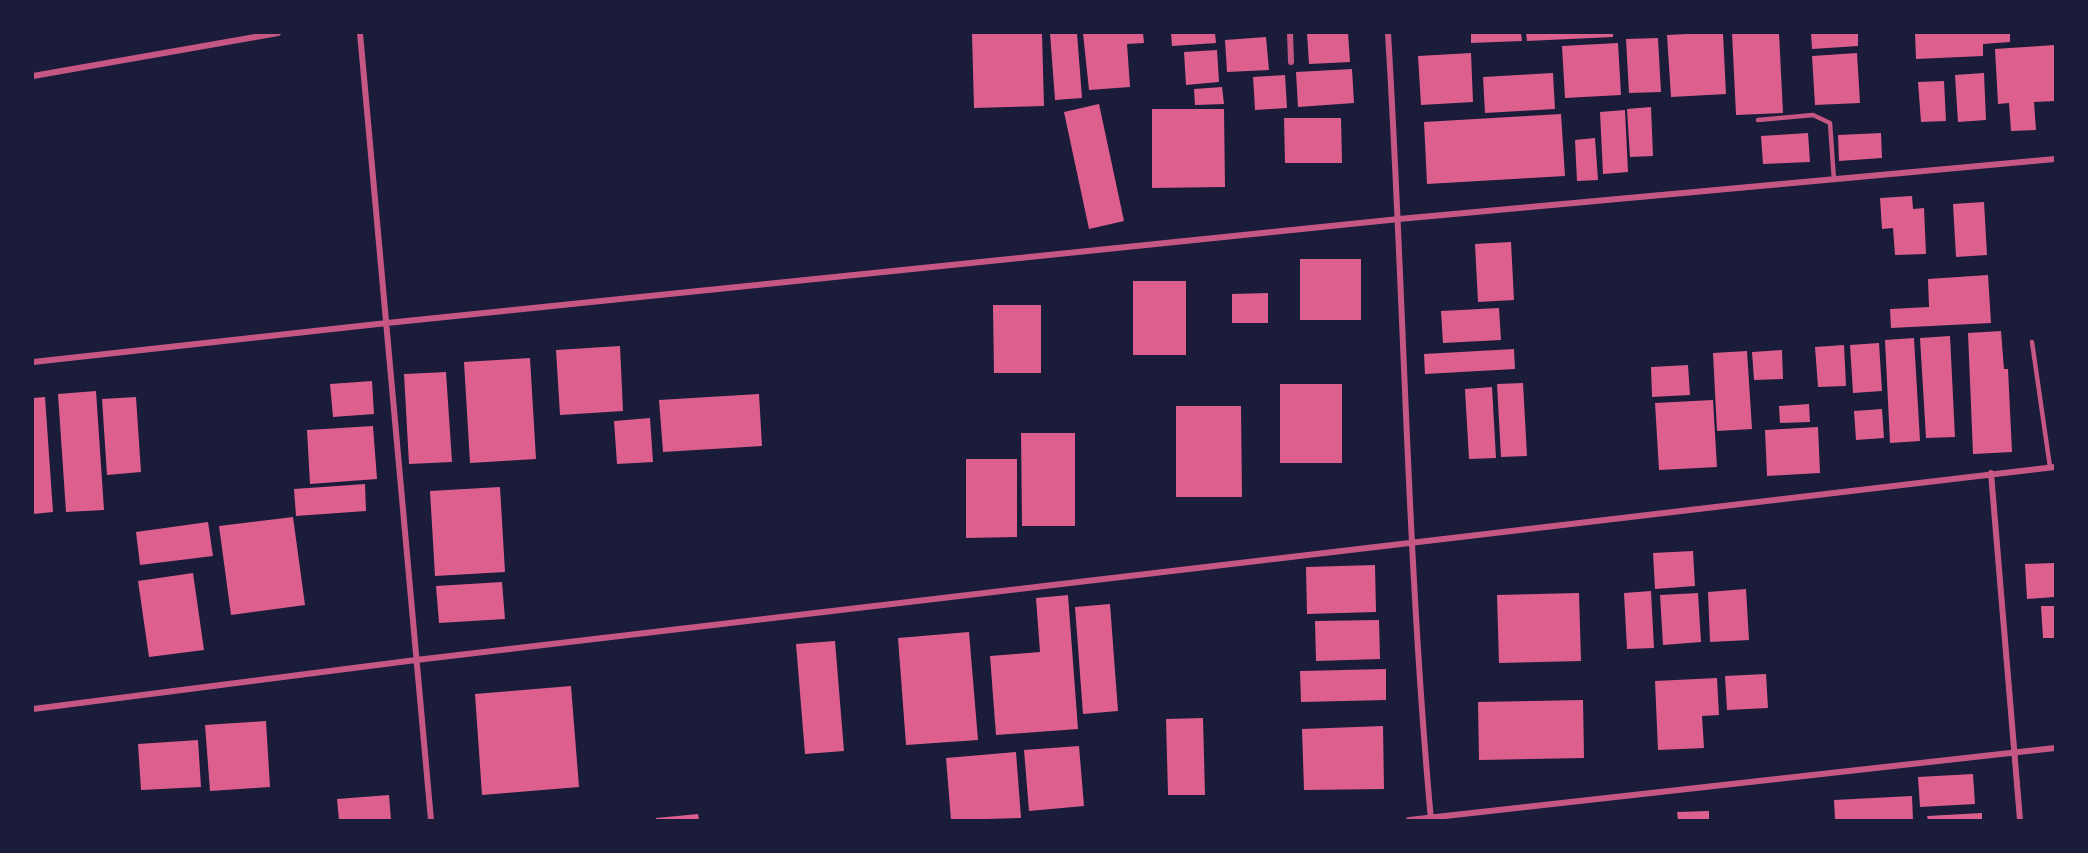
<!DOCTYPE html>
<html>
<head>
<meta charset="utf-8">
<style>
  body { margin:0 }
  #map { position:relative; width:2088px; height:853px; overflow:hidden; background:#1b1b3a; font-family:"Fira Sans Condensed",sans-serif }
  canvas { display:block }
  .frame { position:absolute; inset:0; border:34px solid #1b1b3a; pointer-events:none }
</style>
</head>
<body>
<div id="map">
<canvas width="2088" height="853"></canvas>
<div class="frame"></div>
</div>
<script>
const context = document.querySelector('canvas').getContext('2d');
context.lineJoin = 'round';
function paint(path, color) { context.fillStyle = color; context.fill(path, 'evenodd'); }
function trace(path, color, width, dash) { context.strokeStyle = color; context.lineWidth = width; context.lineCap = dash ? 'butt' : 'round'; context.setLineDash(dash || []); context.stroke(path); }
const building = new Path2D(`
  M972 33H1042L1044 106 974 108Z
  M1050 33H1077L1082 98 1055 100Z
  M1083 33H1143L1144 43 1127 44 1130 87 1089 90Z
  M1171 33H1215L1216 43 1172 46Z
  M1307 33H1348L1350 62 1309 64Z
  M1471 33H1521L1522 41 1471 43Z
  M1526 33H1613V37L1527 41Z
  M1706 33H1723L1726 94 1671 97 1667 35Z
  M1732 33H1779L1783 113 1736 115Z
  M1811 33H1858V46L1812 49Z
  M1915 33H2010V42L1983 44V56L1916 59Z
  M1266 37 1269 70 1227 72 1225 40Z
  M1658 38 1661 92 1629 93 1626 39Z
  M1618 43 1621 95 1565 98 1562 46Z
  M2055 45V101L2034 102 2036 130 2011 131 2009 103 1998 104 1995 49Z
  M1217 50 1219 82 1186 85 1184 52Z
  M1471 53 1473 102 1421 105 1418 56Z
  M1857 53 1860 103 1815 105 1812 56Z
  M1352 69 1354 103 1298 107 1296 72Z
  M1553 73 1555 109 1485 113 1483 77Z
  M1984 73 1986 120 1958 122 1955 75Z
  M1285 75 1287 108 1255 110 1253 77Z
  M1944 81 1946 121 1921 122 1918 82Z
  M1222 87 1224 104 1195 105 1194 89Z
  M1099 104 1124 221 1089 229 1064 112Z
  M1651 107 1653 156 1630 157 1627 109Z
  M1152 109H1224L1225 187 1152 188Z
  M1625 110 1628 172 1603 174 1600 112Z
  M1561 114 1565 176 1427 184 1424 122Z
  M1284 118H1341L1342 163H1285Z
  M1808 133 1810 162 1763 164 1761 136Z
  M1881 133 1882 158 1839 161 1838 135Z
  M1595 138 1598 180 1577 181 1575 140Z
  M1912 196 1913 209 1924 208 1926 254 1895 255 1893 228 1882 229 1880 198Z
  M1984 202 1987 255 1956 257 1953 204Z
  M1511 242 1514 300 1478 302 1475 244Z
  M1300 259H1361V320H1300Z
  M1988 275 1991 323 1891 328 1890 309 1929 307 1928 279Z
  M1133 281H1186V355H1133Z
  M1268 293V323H1232V294Z
  M993 305H1041V373H994Z
  M1499 308 1501 340 1443 343 1441 311Z
  M2001 331 2004 369H2008L2012 452 1973 454 1968 333Z
  M1950 336 1955 437 1926 438 1920 338Z
  M1914 338 1920 441 1890 443 1885 340Z
  M1879 343 1882 391 1853 393 1850 345Z
  M1844 345 1846 386 1818 387 1815 347Z
  M620 346 623 411 560 415 556 350Z
  M1514 349 1515 369 1425 374 1424 354Z
  M1782 350 1783 379 1754 380 1752 352Z
  M1747 351 1752 429 1717 431 1713 353Z
  M530 358 536 459 470 463 464 362Z
  M1688 365 1690 395 1652 397 1651 367Z
  M446 372 452 462 409 464 404 374Z
  M372 381 374 414 333 417 330 384Z
  M1523 383 1527 456 1501 457 1497 384Z
  M1280 384H1342V463H1280Z
  M1492 387 1496 458 1469 459 1465 389Z
  M96 391 104 510 66 512 58 394Z
  M759 394 762 446 663 452 659 400Z
  M45 397 53 512 33 514V398Z
  M136 397 141 472 107 475 102 399Z
  M1713 400 1717 467 1659 470 1655 403Z
  M1809 404 1810 422 1780 423 1779 406Z
  M1176 406H1241L1242 497H1176Z
  M1882 409 1884 438 1856 440 1854 411Z
  M650 418 653 462 617 464 614 421Z
  M373 426 377 479 310 484 307 430Z
  M1818 427 1820 473 1767 476 1765 430Z
  M1021 433H1075V526H1022Z
  M966 459H1017V537L966 538Z
  M365 484 366 511 296 516 294 489Z
  M500 487 505 572 435 576 430 491Z
  M293 517 305 605 231 615 219 526Z
  M208 522 213 556 140 565 136 532Z
  M1693 551 1695 586 1655 589 1653 553Z
  M2055 563V597L2027 599 2025 564Z
  M1375 565 1376 612 1307 614 1306 567Z
  M193 573 204 650 149 657 138 581Z
  M502 582 505 619 439 623 436 586Z
  M1746 589 1749 640 1710 642 1708 592Z
  M1651 591 1654 648 1627 649 1624 593Z
  M1579 593 1581 661 1499 663 1497 595Z
  M1698 593 1701 642 1663 645 1660 595Z
  M1068 595 1078 729 996 735 990 656 1040 652 1036 598Z
  M1110 604 1118 711 1083 714 1075 607Z
  M2041 606H2055V638H2043Z
  M1379 620 1380 659 1316 661 1315 621Z
  M969 632 978 740 906 745 898 638Z
  M835 641 844 751 805 754 796 644Z
  M1386 669V700L1301 702 1300 671Z
  M1766 674 1768 708 1727 710 1725 676Z
  M1717 678 1719 715 1702 716 1704 748 1658 750 1655 681Z
  M571 686 579 787 482 795 475 694Z
  M1583 700 1584 758 1479 760 1478 702Z
  M1203 718 1205 795H1168L1166 719Z
  M266 721 270 787 210 791 205 725Z
  M1383 726 1384 789 1304 790 1302 729Z
  M198 740 201 787 141 790 138 744Z
  M1079 746 1084 806 1029 811 1024 750Z
  M1016 752 1021 818 951 820 946 758Z
  M1973 774 1975 804 1920 807 1918 777Z
  M389 795 391 820H339L337 799Z
  M1912 796 1913 820H1835L1834 800Z
  M1709 811V820H1678L1677 812Z
  M1982 813V820H1928L1927 816Z
  M698 814 699 820H656V818Z`);
const service = new Path2D(`
  M1758 120 1813 115 1830 123 1834 180
  M2032 342 2050 467`);
const minor = new Path2D(`
  M360 33 431 820
  M1290 33 1291 62
  M1388 33C1404 295 1407 558 1431 820
  M33 76 278 33
  M33 362 387 323 1399 219 2055 159
  M1991 473 2020 820
  M33 709 416 660 2055 467
  M1409 820 2055 748`);
paint(building, '#dd5f8e');
trace(service, '#c65784', 4.5);
trace(minor, '#c65784', 6);
</script>
</body>
</html>
